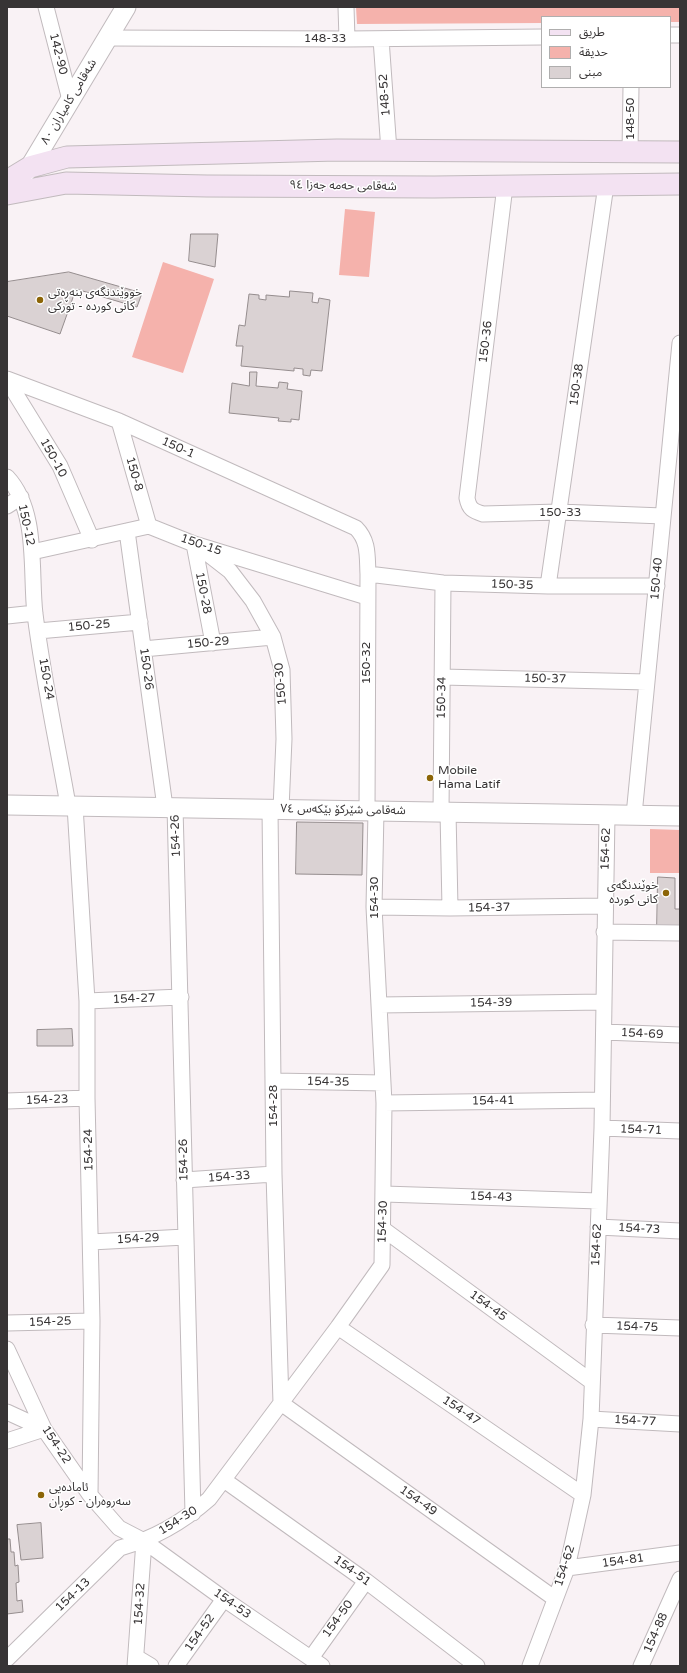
<!DOCTYPE html>
<html>
<head>
<meta charset="utf-8">
<style>
  body { margin:0 }
  #map { position:relative; width:687px; height:1673px; overflow:hidden; background:#f9f2f5; font-family:"Varela Round","Noto Sans Arabic",sans-serif }
  canvas { display:block }
  .frame { position:absolute; inset:0; border:8px solid #373435; pointer-events:none }
  .legend { position:absolute; left:541px; top:16px; width:130px; height:72px; box-sizing:border-box; background:#fff; border:1px solid #afaeae; margin:0; padding:5px 7px; list-style:none; font-size:12px; color:#373435 }
  .legend li { display:flex; align-items:center; gap:8px; height:20px }
  .legend b { width:20px; border:1px solid #afaeae }
</style>
</head>
<body>
<div id="map">
<canvas width="687" height="1673"></canvas>
<div class="frame"></div>
<ul class="legend">
<li><b style="height:5px;background:#f3e2f2"></b>طريق</li>
<li><b style="height:11px;background:#f5b2ac"></b>حديقة</li>
<li><b style="height:11px;background:#dad2d3"></b>مبنى</li>
</ul>
</div>
<script>
const context = document.querySelector('canvas').getContext('2d');
context.lineJoin = 'round';
function paint(path, color) { context.fillStyle = color; context.fill(path, 'evenodd'); }
function trace(path, color, width, dash) { context.strokeStyle = color; context.lineWidth = width; context.lineCap = dash ? 'butt' : 'round'; context.setLineDash(dash || []); context.stroke(path); }
function label(font, color, halo, rows, align = 'center') {
  context.font = font + ' "Varela Round","Noto Sans Arabic",sans-serif'; context.lineWidth = 3; context.setLineDash([]); context.textBaseline = 'middle'; context.strokeStyle = halo; context.fillStyle = color; for (const [text, x, y, turn = 0] of rows) {
    context.save(); context.translate(x, y); context.rotate((+turn || 0) * Math.PI / 180); context.textAlign = isNaN(turn) ? turn : align; if (halo) context.strokeText(text, 0, 0); context.fillText(text, 0, 0); context.restore();
  }
}
const green = new Path2D(`
  M356 7H680V22H670V17H542V23L357 24Z
  M345 209 375 212 369 277 339 275Z
  M163 262 214 279 183 373 132 357Z
  M650 829 680 830V873H650Z`);
const building = new Path2D(`
  M191 234H218L215 267 189 261Z
  M69 272 142 293 137 307 76 289 60 334 7 316V282Z
  M290 291 313 293 312 302 318 303 319 298 330 300 322 371 311 370 310 376 303 375V369L294 368V371L241 366 243 346H236L239 325 245 326 249 294 259 295V299L266 300V295L289 297Z
  M250 372H257L256 386 278 388 279 382 288 383 287 389 302 391 299 420 291 419V422L278 421 279 418 229 413 232 383 249 386Z
  M297 822 363 823 362 875 296 874Z
  M658 877 675 878V909H680V930H657Z
  M72 1029 73 1046H37V1030Z
  M41 1523 43 1558 21 1560 17 1525Z
  M7 1539H10L11 1552H14L15 1566 18 1565 19 1582 16 1583 17 1601 22 1600 23 1612 7 1614Z`);
const minor = new Path2D(`
  M46 7 70 100
  M346 7 347 39
  M670 35H680
  M107 38 347 39 542 37
  M381 39 389 151
  M630 152 631 87
  M505 186 467 498C469 509 473 511 483 514L559 512 663 516
  M7 379 119 421 356 528C369 541 367 556 368 574L367 811
  M7 380 60 466 92 540
  M119 421 149 526
  M7 477C39 511 30 572 35 614 43 678 57 742 68 805
  M7 506 21 497
  M127 531 165 807
  M194 544 213 643
  M203 550 230 571 253 601 273 637 282 670 284 739 281 809
  M32 552 149 526 194 544 367 597
  M368 574 443 583 548 586H657
  M548 586 606 185
  M7 616 35 613
  M38 631 140 622
  M143 649 273 637
  M442 677 647 682
  M75 806 87 1001V1098L92 1321 90 1495
  M175 807 193 1513
  M270 809 274 1174 281 1403 554 1598
  M441 812 443 583
  M448 812 450 908
  M634 815 680 343
  M374 907 450 908 604 906
  M604 932 680 933
  M87 1001 181 997
  M379 1005 604 1002
  M604 1032 680 1035
  M274 1081 383 1083
  M7 1101 87 1098
  M384 1103 602 1100
  M602 1128 680 1131
  M184 1180 274 1174
  M384 1194 599 1201
  M598 1227 680 1231
  M383 1229 592 1382
  M91 1242 185 1237
  M7 1323 92 1321
  M593 1325 680 1328
  M338 1327 583 1495
  M7 1349 44 1429 90 1495 119 1528 144 1541 224 1599 322 1666
  M7 1412 44 1429
  M591 1419 680 1424
  M7 1441 44 1429
  M224 1480 366 1581 477 1666
  M567 1568 680 1553
  M136 1657 151 1666
  M311 1658 366 1581
  M7 1659 120 1548C153 1539 183 1522 209 1499L338 1327 382 1265 384 1103 374 907 376 811
  M135 1666 144 1541
  M176 1666 224 1599
  M530 1666 567 1568 583 1495 591 1419 602 1128 607 815
  M641 1666 680 1579`);
const tertiary = new Path2D(`
  M23 175 30 167 126 7
  M7 805 680 816`);
const secondary = new Path2D(`
  M7 181 30 167 67 157 337 150 680 152
  M7 194 66 183 207 186 434 187 680 184`);
const markers = [
  [40,300,4,"#8c6507"],
  [430,778,4,"#8c6507"],
  [666,893,4,"#8c6507"],
  [41,1495,4,"#8c6507"]
];
const streetNames = [
  ["148-33",325,39],
  ["142-90",58,54,76],
  ["148-52",385,95,-94],
  ["شەقامی کامیاران ٨٠",69,102,-59],
  ["148-50",631,119,-90],
  ["شەقامی حەمە جەزا ٩٤",343,186,1],
  ["150-36",486,342,-83],
  ["150-38",577,385,-82],
  ["150-1",178,448,24],
  ["150-10",53,458,61],
  ["150-8",134,474,74],
  ["150-33",560,513],
  ["150-12",26,525,78],
  ["150-15",201,545,19],
  ["150-40",657,579,-85],
  ["150-35",512,585,2],
  ["150-28",203,593,79],
  ["150-25",89,626,-5],
  ["150-29",208,643,-5],
  ["150-32",367,663,-90],
  ["150-26",146,669,82],
  ["150-24",46,679,80],
  ["150-37",545,679,1],
  ["150-30",281,684,-95],
  ["150-34",442,698,-89],
  ["شەقامی شێرکۆ بێکەس ٧٤",343,810,1],
  ["154-26",176,836,-92],
  ["154-62",606,849,-88],
  ["154-30",375,898,-90],
  ["154-37",489,908,-1],
  ["154-27",134,999,-2],
  ["154-39",491,1003,-1],
  ["154-69",642,1034,3],
  ["154-35",328,1082,1],
  ["154-23",47,1100,-2],
  ["154-41",493,1101,-1],
  ["154-28",274,1106,-90],
  ["154-71",641,1130,2],
  ["154-24",89,1150,-91],
  ["154-26",184,1160,-91],
  ["154-33",229,1177,-4],
  ["154-43",491,1197,2],
  ["154-30",383,1222,-88],
  ["154-73",639,1229,3],
  ["154-29",138,1239,-3],
  ["154-62",597,1245,-87],
  ["154-45",488,1306,36],
  ["154-25",50,1322,-2],
  ["154-75",637,1327,2],
  ["154-47",461,1411,34],
  ["154-77",635,1421,3],
  ["154-22",56,1445,57],
  ["154-49",418,1501,35],
  ["154-30",178,1521,-32],
  ["154-81",623,1561,-8],
  ["154-62",565,1566,-72],
  ["154-51",352,1571,36],
  ["154-13",73,1595,-44],
  ["154-32",140,1604,-86],
  ["154-53",232,1604,35],
  ["154-50",338,1619,-54],
  ["154-52",200,1633,-55],
  ["154-88",656,1633,-66]
];
const poiNames = [
  ["خووێندنگەی بنەڕەتی",48,293],
  ["کانی کوردە - تورکی",48,307],
  ["Mobile",438,771],
  ["Hama Latif",438,785],
  ["خوێندنگەی",658,886,"right"],
  ["کانی کوردە",658,900,"right"],
  ["ئامادەیی",49,1488],
  ["سەروەران - کوڕان",49,1502]
];
paint(green, '#f5b2ac');
paint(building, '#dad2d3');
trace(building, '#958d8e', 1);
trace(minor, '#c1babd', 17);
trace(tertiary, '#c1babd', 21);
trace(secondary, '#c1babd', 23);
trace(minor, '#fff', 15);
trace(tertiary, '#fff', 19);
trace(secondary, '#f3e2f2', 21);
for (const [x, y, r, color] of markers) { const dot = new Path2D(); dot.arc(x, y, r, 0, 2 * Math.PI); context.fillStyle = color; context.fill(dot); trace(dot, '#fff', 1.5); }
label('12px', '#373435', '#fff', streetNames);
label('12px', '#373435', '#fff', poiNames, 'left');
</script>
</body>
</html>
